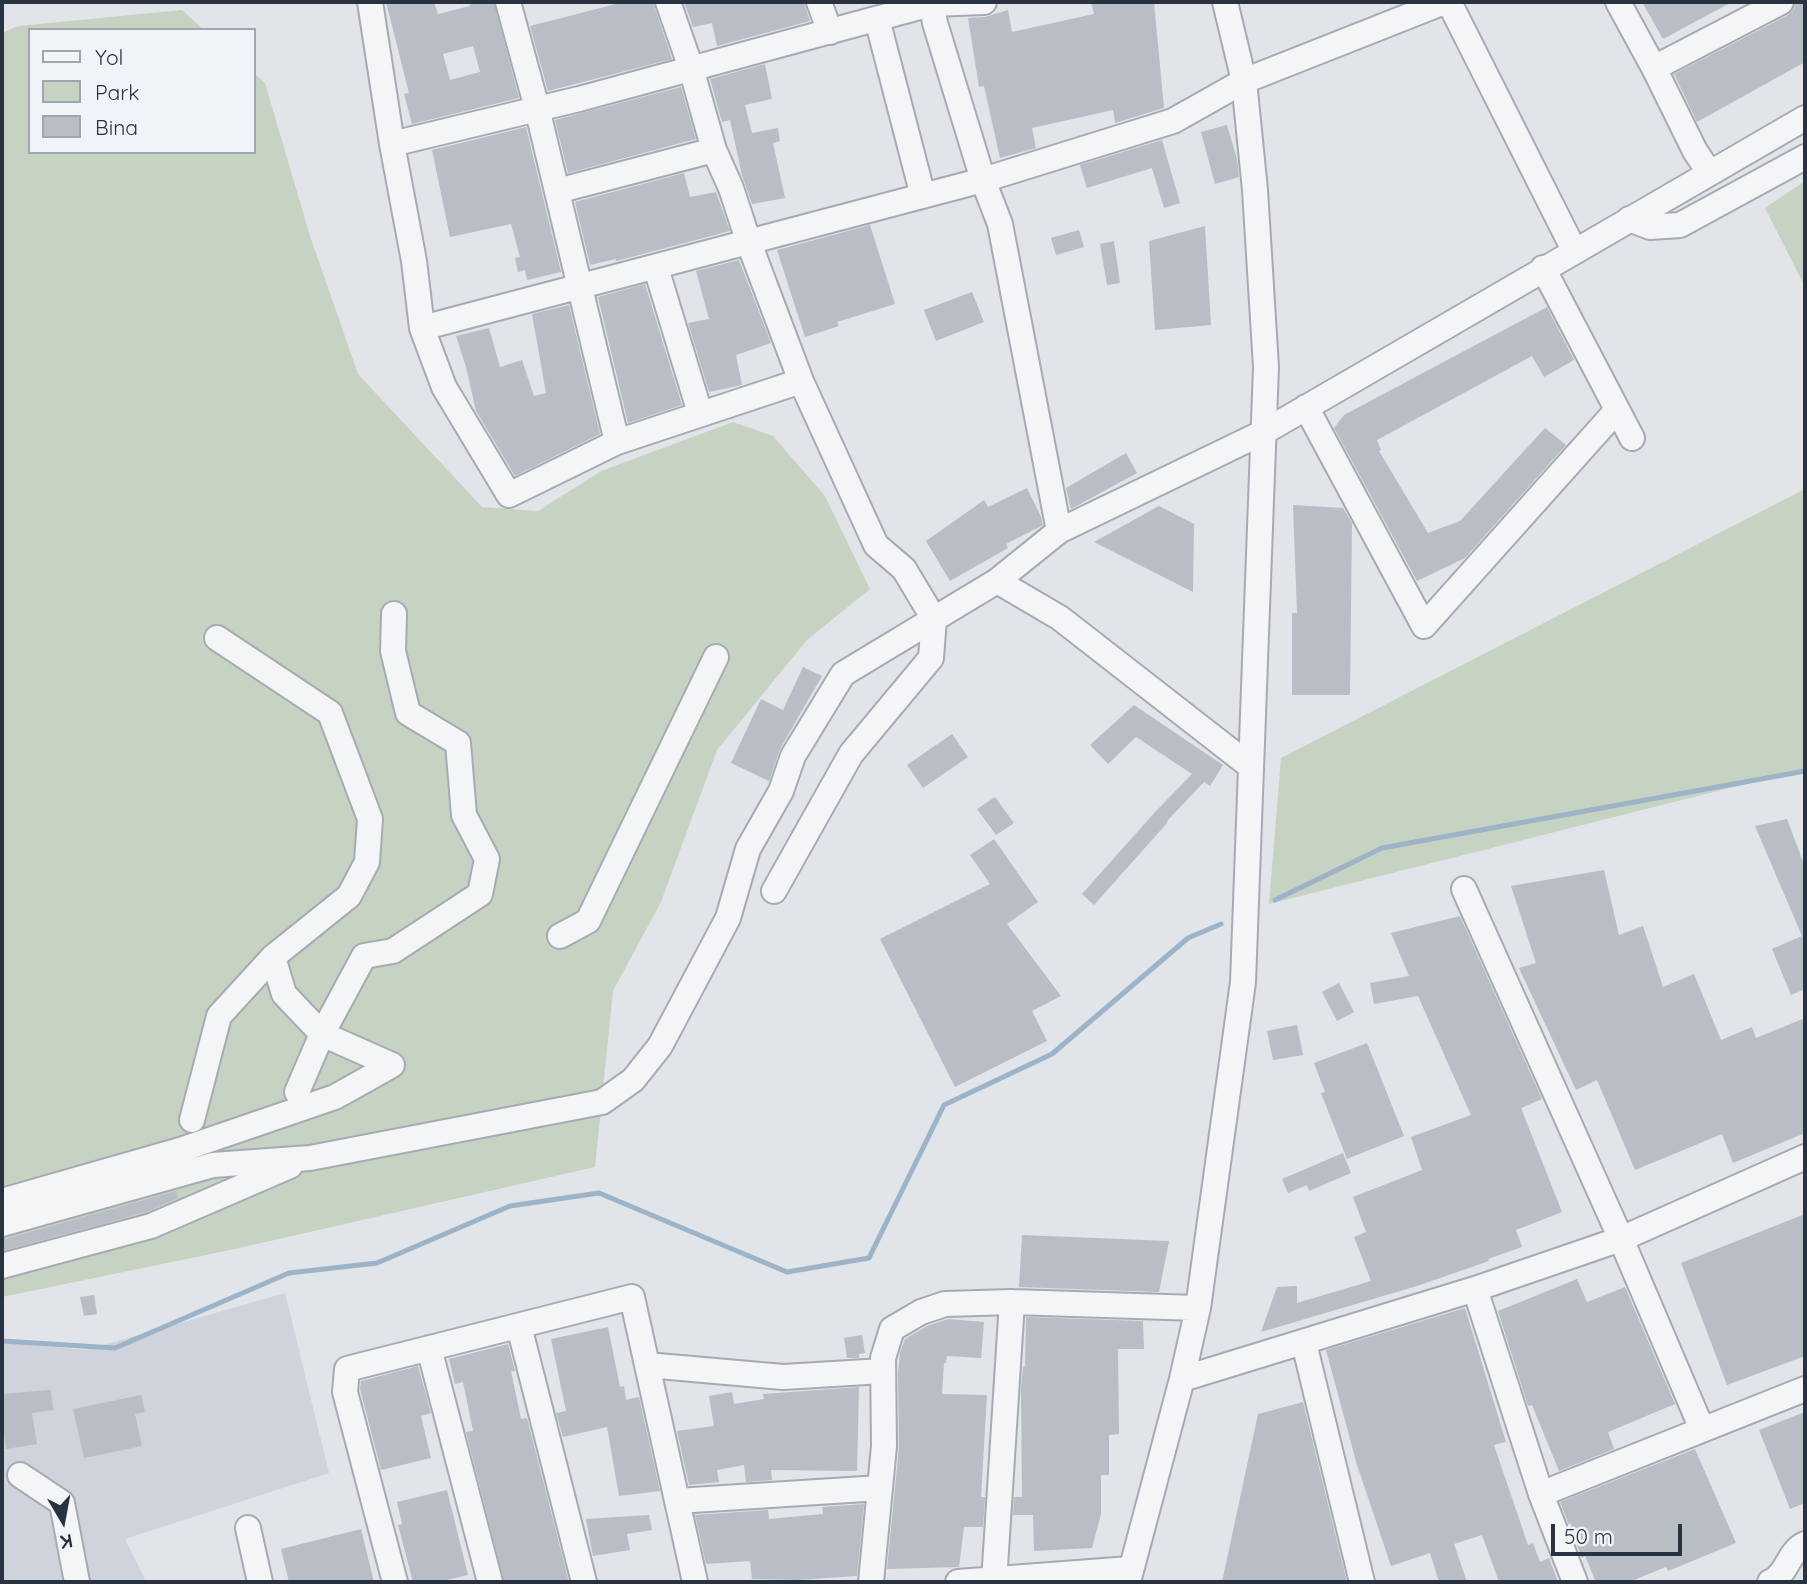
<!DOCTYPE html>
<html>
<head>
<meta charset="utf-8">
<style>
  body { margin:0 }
  #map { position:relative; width:1807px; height:1584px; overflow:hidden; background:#e1e4e9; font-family:Quicksand,sans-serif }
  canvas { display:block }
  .frame { position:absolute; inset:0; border:4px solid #293240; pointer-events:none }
  .legend { position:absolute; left:28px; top:28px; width:228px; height:126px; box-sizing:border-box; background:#f0f3f7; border:2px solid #a0a6ae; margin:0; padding:9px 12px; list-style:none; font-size:21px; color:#293240 }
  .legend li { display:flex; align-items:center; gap:14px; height:35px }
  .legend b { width:35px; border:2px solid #a0a6ae }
  .north { position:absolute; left:28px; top:1486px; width:70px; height:70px; -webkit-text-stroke:5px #f0f3f7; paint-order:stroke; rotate:170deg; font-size:19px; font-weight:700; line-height:28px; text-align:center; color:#293240 }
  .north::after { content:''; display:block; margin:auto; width:24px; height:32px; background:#293240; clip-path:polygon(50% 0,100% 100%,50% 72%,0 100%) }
  .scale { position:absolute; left:1551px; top:1524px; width:131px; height:32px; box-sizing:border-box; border:4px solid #293240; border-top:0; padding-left:9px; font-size:21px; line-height:24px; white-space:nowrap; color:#293240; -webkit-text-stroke:5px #f0f3f7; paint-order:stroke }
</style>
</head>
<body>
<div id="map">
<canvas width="1807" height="1584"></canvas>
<div class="frame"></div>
<ul class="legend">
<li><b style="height:9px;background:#f3f5f7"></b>Yol</li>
<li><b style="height:19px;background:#c7d3c2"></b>Park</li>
<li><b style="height:19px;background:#b8bdc6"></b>Bina</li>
</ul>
<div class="north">K</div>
<div class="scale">50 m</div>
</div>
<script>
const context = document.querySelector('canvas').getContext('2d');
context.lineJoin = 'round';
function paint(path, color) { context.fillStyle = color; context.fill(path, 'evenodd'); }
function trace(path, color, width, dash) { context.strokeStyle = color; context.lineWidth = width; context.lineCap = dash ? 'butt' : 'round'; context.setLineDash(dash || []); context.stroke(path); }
const built = new Path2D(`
  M285 1293 329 1473 125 1539 146 1582H2V1342L86 1350Z`);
const green = new Path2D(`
  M182 10 204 30H30V152H254V73L265 83 310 236 358 374 482 507 538 511 601 471 733 422 773 436 825 496 870 589 807 640 717 750 661 902 613 991 595 1167 235 1249 2 1297V33L18 26Z
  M1805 181V287L1765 208Z
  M1805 489V769L1269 904 1281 758Z`);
const stream = new Path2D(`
  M1275 900 1382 848 1805 771
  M2 1341 115 1348 289 1273 377 1263 510 1206 599 1193 787 1272 869 1258 944 1105 1052 1054 1188 938 1221 924`);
const building = new Path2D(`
  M386 2H434L438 14 470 6 469 2H494L519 98 412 124 404 94 409 93ZM473 46 480 72 450 80 443 54Z
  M615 2H653L672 59 548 91 530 26 616 4Z
  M684 2H804L810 21 717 46 712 23 693 27Z
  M1091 2H1154L1164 108 1115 123 1113 110 1032 128 1036 148 1000 158 984 86 979 87 968 18 985 17 1008 10 1012 32 1094 14Z
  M1642 2H1732L1663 39Z
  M1796 2H1805V62L1697 122 1674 74 1788 15 1794 9Z
  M765 64 772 99 745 105 752 133 778 128 780 141 773 143 785 198 752 204 742 175 730 120 722 122 710 79Z
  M681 87 696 139 568 173 555 120Z
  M1227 125 1237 159 1239 177 1215 184 1201 132Z
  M526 127 561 272 527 280 525 270 518 272 515 258 520 257 511 224 450 237 432 150Z
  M1162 140 1180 203 1164 208 1152 168 1087 188 1080 165Z
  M684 173 690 197 716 192 730 231 616 261V259L590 265 575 202Z
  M870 225 895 304 837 322 839 326 805 337 777 250Z
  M1205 226 1211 325 1155 330 1149 241Z
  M1079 230 1084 247 1056 255 1051 238Z
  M1114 241 1120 283 1107 285 1100 244Z
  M739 260 771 343 736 355 742 385 709 392 688 323 709 319 696 271Z
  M645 284 682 405 628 423 598 297Z
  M972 292 984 322 936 341 924 310Z
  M569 305 600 434 515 476 476 411 466 367 456 336 489 328 500 367 522 360 534 396 546 393 532 314Z
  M1547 307 1574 360 1544 377 1532 356 1377 440 1381 450 1379 451 1428 533 1460 521 1545 428 1566 445 1465 558 1417 581 1334 428 1344 415Z
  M1126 453 1137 473 1071 509 1066 488Z
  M1027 488 1041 517 1043 525 1006 544 1008 548 950 581 926 541 984 500 988 507Z
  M1293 505 1343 508 1352 523 1350 695H1292V613H1297Z
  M1159 506 1194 524 1193 592 1094 542Z
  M803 667 822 676 780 749 769 781 731 763 761 699 783 710Z
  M1134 705 1223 765 1210 786 1204 782 1167 821 1168 822 1094 905 1082 894 1156 811 1192 774 1136 737 1108 764 1090 745Z
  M952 734 968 757 923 788 907 765Z
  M995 797 1014 823 996 835 977 809Z
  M1787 819 1805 867V989L1791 995 1772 949 1802 936 1755 826Z
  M994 839 1038 902 1007 924 1061 996 1032 1011 1047 1041 955 1087 880 939 990 884 970 855Z
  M1604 870 1619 935 1643 926 1663 987 1694 974 1721 1040 1752 1027 1756 1038 1805 1018V1133L1733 1163 1722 1134 1635 1170 1597 1080 1576 1090 1519 968 1536 963 1511 886Z
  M1460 916 1542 1099 1521 1108 1562 1212 1516 1230 1522 1247 1488 1259 1489 1261 1417 1286 1261 1332 1277 1287 1297 1286V1303L1371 1281 1354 1237 1366 1232 1353 1197 1422 1170 1411 1137 1471 1115 1418 996 1374 1004 1370 983 1409 976 1391 933Z
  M1339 983 1354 1012 1337 1021 1322 992Z
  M1297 1025 1303 1055 1273 1060 1267 1031Z
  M1367 1043 1404 1136 1347 1159 1321 1093 1325 1092 1314 1063Z
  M1343 1153 1351 1173 1309 1191 1307 1185 1288 1193 1282 1179Z
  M176 1191 178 1198 146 1212 2 1251V1240Z
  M1805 1214V1356L1727 1385 1681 1263Z
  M1022 1235 1169 1241 1159 1292 1019 1287Z
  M1577 1279 1587 1302 1625 1287 1675 1404 1608 1432 1614 1449 1559 1471 1532 1405 1528 1406 1498 1311Z
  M94 1295 97 1314 84 1316 80 1297Z
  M1465 1308 1506 1442 1494 1445 1528 1545 1533 1543 1540 1562 1549 1558 1558 1582H1499L1482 1535 1454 1544 1467 1582H1439L1430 1553 1391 1566 1357 1465 1326 1350Z
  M1026 1317 1143 1321 1144 1349H1118L1119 1434 1109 1435V1475H1101V1514L1092 1548 1034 1551 1033 1515H1013L1014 1497H1022L1021 1388 1023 1367 1025 1366Z
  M948 1319 984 1322 981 1358 947 1356 946 1363H944L942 1394 987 1395 981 1497H985L983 1527H964L959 1567 887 1569 899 1447 898 1373 900 1353 905 1339 927 1326Z
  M608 1327 620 1387 624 1386 626 1400 639 1397 660 1491 619 1496 607 1427 563 1437 556 1413 566 1411 551 1339Z
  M862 1335 865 1353 859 1354V1358H847L844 1338Z
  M508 1344 515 1371H511L521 1419 527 1418 569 1582H504L466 1432 473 1431 463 1382 455 1384 449 1359Z
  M418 1366 431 1413 421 1416 431 1458 381 1470 360 1389 361 1381Z
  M859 1387 857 1471 771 1470 772 1480 746 1482 744 1465 717 1470 719 1482 689 1485 677 1431 714 1426 709 1396 732 1392 734 1404 764 1399 763 1394Z
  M51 1390 53 1410 32 1413 37 1444 6 1449 2 1416V1394Z
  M141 1395 145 1412 135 1414 142 1446 84 1458 73 1409Z
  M1303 1402 1347 1582H1222L1258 1414Z
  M1805 1412V1503L1790 1509 1759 1430Z
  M1695 1449 1736 1543 1668 1571 1666 1567 1629 1582H1596L1585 1556 1582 1558 1560 1502Z
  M447 1490 468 1575 438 1582H413L398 1525 402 1524 397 1502Z
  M864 1504 857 1576 798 1580 752 1579 750 1561 706 1564 695 1515 768 1510 769 1519 823 1514 822 1507Z
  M649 1515 652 1530 627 1534 630 1550 593 1556 586 1519Z
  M361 1529 374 1582H289L281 1549Z`);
const minor = new Path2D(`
  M370 2 392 144 414 261 422 328 444 387 509 495 617 442 801 381
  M508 2 537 108 617 442
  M668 2 691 68 714 150 731 188 749 243 801 381 876 545 904 569 934 619 931 658 851 754 774 891
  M819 2 830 32
  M931 2 935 23 983 180 1000 224 1059 531
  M1449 2 1574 250
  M1618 2 1654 68 1695 151 1709 172
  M877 19 923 196
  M1654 68 1781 2
  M392 144 579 99 931 4 984 2
  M557 191 714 150
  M1629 219 1650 227 1680 225 1805 157
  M656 268 700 413
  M1543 268 1632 438
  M422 328 983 180 1173 121 1244 81 1444 2
  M1306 407 1424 626 1617 410
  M997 581 1060 618 1250 766
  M1464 889 1621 1239 1702 1429
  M560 936 588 921 716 657
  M273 957 284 994 322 1034 392 1065
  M297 1092 322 1034 364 956 393 951 480 894 487 859 464 815 458 743 408 713 393 651 394 614
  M192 1120 219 1016 273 957 349 896 367 862 370 819 330 713 217 638
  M2 1201 180 1150 335 1097 392 1065
  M2 1224 213 1165 310 1158 602 1102 633 1080 660 1046 728 918 748 849 781 791 793 756 843 674 997 581 1059 531 1264 432 1805 118
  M2 1266 151 1226 290 1166
  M1475 1289 1541 1494 1575 1582
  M519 1326 584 1582
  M1304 1343 1362 1582
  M429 1348 490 1582
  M647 1365 783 1377 883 1371
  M1182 1379 1475 1289 1621 1239 1805 1157
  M20 1475 62 1503 77 1582
  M1541 1494 1805 1389
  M677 1501 880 1488
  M248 1528 260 1582
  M395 1582 345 1392 347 1369 632 1297 695 1582
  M871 1582 884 1446 883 1358 892 1329 921 1312 945 1304 1012 1302 1198 1308
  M958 1582 1130 1569
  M994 1582 1012 1302
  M1128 1582 1182 1379 1198 1308 1243 982 1266 367 1255 190 1244 81 1225 2
  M1770 1582C1787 1576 1788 1551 1805 1544`);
paint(built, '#cfd3db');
paint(green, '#c7d3c2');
trace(stream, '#9db3c8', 5);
paint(building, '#b8bdc6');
trace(minor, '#a6abb3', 28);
trace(minor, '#f3f5f7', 24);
</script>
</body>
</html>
